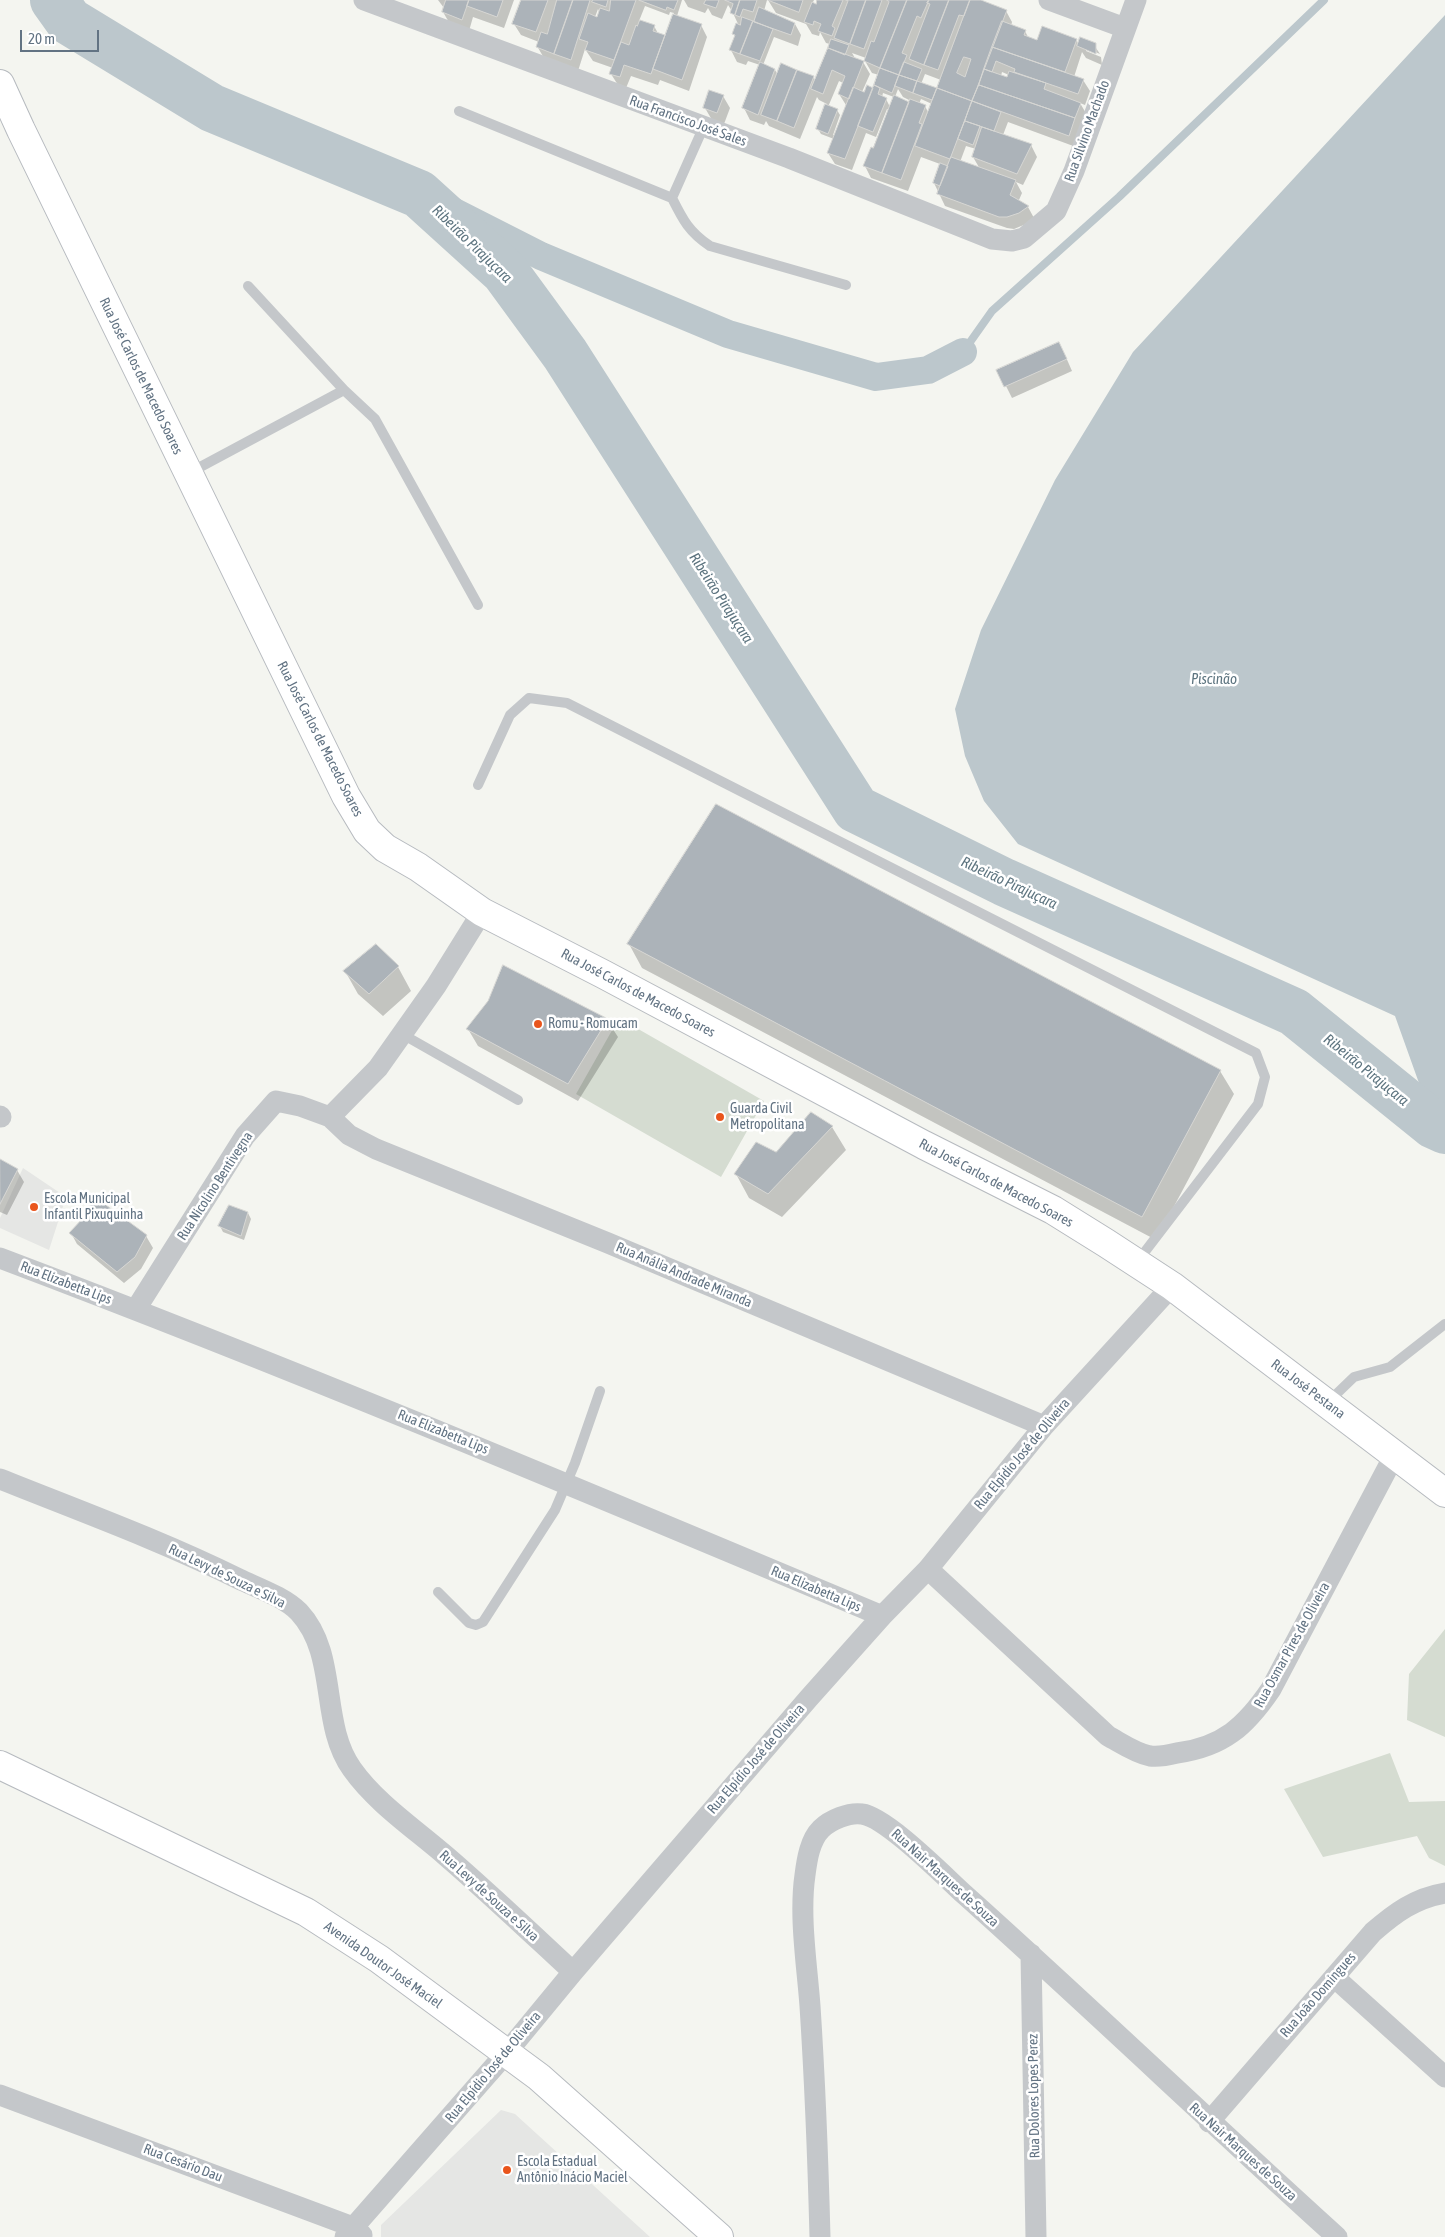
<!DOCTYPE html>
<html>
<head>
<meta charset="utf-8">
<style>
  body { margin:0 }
  #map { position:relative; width:1445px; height:2237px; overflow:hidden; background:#f4f5f0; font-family:"Asap Condensed",sans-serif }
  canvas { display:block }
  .scale { position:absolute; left:20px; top:30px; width:79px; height:22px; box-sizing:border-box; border:2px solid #627383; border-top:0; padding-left:6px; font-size:15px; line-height:18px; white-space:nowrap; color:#627383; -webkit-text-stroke:4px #fff; paint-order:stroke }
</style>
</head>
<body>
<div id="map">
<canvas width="1445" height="2237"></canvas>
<div class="scale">20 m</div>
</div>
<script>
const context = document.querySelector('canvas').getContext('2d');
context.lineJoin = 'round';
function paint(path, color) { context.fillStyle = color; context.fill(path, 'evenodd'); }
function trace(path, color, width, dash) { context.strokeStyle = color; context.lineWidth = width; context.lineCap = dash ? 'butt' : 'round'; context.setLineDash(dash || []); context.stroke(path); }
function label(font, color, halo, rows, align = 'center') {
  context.font = font + ' "Asap Condensed",sans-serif'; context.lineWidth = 5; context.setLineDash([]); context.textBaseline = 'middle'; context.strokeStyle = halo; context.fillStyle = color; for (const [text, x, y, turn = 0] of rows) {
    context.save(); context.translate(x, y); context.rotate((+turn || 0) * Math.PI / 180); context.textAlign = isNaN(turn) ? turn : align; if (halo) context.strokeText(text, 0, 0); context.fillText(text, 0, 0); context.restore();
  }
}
const built = new Path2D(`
  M23 1168 66 1197 49 1250 0 1228V1218Z
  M501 2110 515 2114 650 2237H381V2225Z`);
const green = new Path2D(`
  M619 1018 764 1101 721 1177 576 1094Z
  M1445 1629V1737L1407 1720 1409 1674Z
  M1390 1753 1409 1802 1445 1801V1866L1429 1858 1417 1836 1323 1857 1284 1789Z`);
const water = new Path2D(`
  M1445 15V1128L1434 1125 1395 1016 1018 844 984 801 965 756 955 709 981 630 1055 480 1133 352Z`);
const shadow = new Path2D(`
  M438 0H514L504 28 473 17 469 31 450 24 443 12 444 8Z
  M522 0H682L677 16 701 25 707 37 689 91 660 80 658 85 631 76 626 88 618 85 611 74 613 68 593 61 585 49 578 71 544 58 537 46 539 42 521 35 514 24ZM645 6 669 15 670 12 674 13 666 37 659 35 654 26 639 21ZM598 9 600 13 598 18 595 17Z
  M684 0H767L764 11 795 24 801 35 798 46 774 37 763 65 775 70 778 75 813 77 815 81 830 44 826 43 820 32 819 36 812 34 806 24 776 13 768 0H814L812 4 817 5V0H977L1006 11 1012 22 1011 26 1025 31 1029 39 1037 42 1076 40 1079 45 1092 42 1100 54 1086 48V51L1101 57 1102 65 1086 58 1082 52 1074 77 1083 80 1090 91 1085 105 1080 103 1087 115 1076 147 1008 122 1003 135 1031 145 1037 157 1023 185 1016 182 1022 193 1019 200 1028 207 1034 218 1026 224 1014 229 1007 228 945 206 934 183 940 164 921 157 908 191 871 178 865 166 874 150 890 110 887 109 876 137 866 133 852 170 835 164 828 153 834 139 821 134 818 129 827 104 819 100 817 97 800 139 769 126 766 121 764 125 750 120 744 108 760 65 748 61 746 65 737 62 731 50 735 37 733 33 739 26 732 11 728 5 722 19 712 15 708 8 705 13 688 7ZM852 53 866 58 865 61 872 73 879 75 873 89 865 93 862 92 870 74 863 62 855 58ZM1002 72 1009 75 1008 79 1001 76ZM925 74 941 80 937 90 921 84ZM839 81 843 83 839 94 846 105 835 136 833 135 840 115 837 110 828 107ZM898 89 903 97 911 101 910 104 895 97ZM883 93 894 97 890 107 886 99 882 97ZM921 99 932 104 928 112 925 106 919 104ZM966 146 976 149 973 157 980 169 960 162Z
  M723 96 730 108 724 124 712 120 705 108Z
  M1065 355 1072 371 1012 398 998 370Z
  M629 944 1220 1071 1234 1094 1156 1240 642 968Z
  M376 946 398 967 411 991 383 1016 358 994 345 971Z
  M607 1020 618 1037 578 1101 478 1046 468 1029Z
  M832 1127 846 1150 782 1217 749 1198 736 1174Z
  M0 1160 17 1170 24 1182 7 1215 0 1212Z
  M248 1213 251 1219 244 1240 223 1232 220 1226Z
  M71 1233 146 1236 153 1248 141 1269 124 1283 77 1244Z`);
const stream = new Path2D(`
  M963 352 992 311 1119 197 1324 0`);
const canal = new Path2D(`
  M419 194 541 256 728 334 876 377 928 370 963 352`);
const river = new Path2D(`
  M54 0 69 21 212 108 419 194 505 272 565 354 856 809 1004 882 1294 1012 1434 1125 1445 1130`);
const building = new Path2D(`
  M446 0H469L462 20 442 12Z
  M469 0H503L497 17 467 6Z
  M521 0H548L536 32 512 24Z
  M557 0H573L554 54 536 47 541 32 547 34Z
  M573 0H590L571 60 554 54Z
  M593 0H608L606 7 592 2Z
  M611 0H636L614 60 585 50 588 42 579 39 588 13 597 17 600 8 609 11Z
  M639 0H678L674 10 667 7 666 10Z
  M706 0H719L716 8 704 4Z
  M725 0H740L735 15 730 13 733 4Z
  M740 0H757L753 12 743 9 740 17 735 15Z
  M768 0H803L799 12Z
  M817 0H843L832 26 835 28 832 36 818 31 821 24 814 21 813 25 804 22 812 2 816 4Z
  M846 0H866L850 44 834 38 848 1Z
  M866 0H882L864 49 850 44Z
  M887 0H907L880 68 864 61 871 41 874 42 889 2Z
  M907 0H929L921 18 917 16 902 53 907 55 899 75 880 68Z
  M929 0H949L924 65 909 59 930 4 927 3Z
  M949 0H970L964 16 959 15 938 70 924 65Z
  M970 0H981L1007 10 972 101 937 88ZM964 57 971 59 965 77 957 73Z
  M759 7 795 23 791 35 754 22Z
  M673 14 702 24 682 80 653 69Z
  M742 17 753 21 740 54 729 50 735 35 732 34 736 23 740 25Z
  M640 20 655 25 653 31 665 35 651 74 624 65 620 77 609 74 621 42 629 45 636 25 637 26Z
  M753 21 773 29 760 61 740 54Z
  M1002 21 1026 30 1024 35 1037 40 1042 26 1077 39 1065 72 992 47Z
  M1080 37 1096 43V54L1077 46Z
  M831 39 849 45 845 55 828 48Z
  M992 47 1084 79 1078 94 1014 72 1015 69 996 61 992 72 984 69Z
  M828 48 864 61 849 99 838 94 845 76 832 70 823 94 811 89Z
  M760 62 775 69 758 115 742 108Z
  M904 62 922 69 917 81 899 75Z
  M781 63 797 70 777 121 761 115Z
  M880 68 899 75 892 93 874 85Z
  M984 69 1007 77 1009 71 1046 83 1044 89 1081 103 1075 118 979 85Z
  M797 70 814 76 794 128 777 121Z
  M899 75 917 81 913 93 895 86Z
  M917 81 937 88 932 100 913 93Z
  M867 85 873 88 845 159 827 153 853 87 864 92Z
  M874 85 880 88 878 94 887 98 873 132 858 126Z
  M979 85 1075 118 1069 136 972 101Z
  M937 88 972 101 950 159 915 146Z
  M709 90 724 95 717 113 703 108Z
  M894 95 909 102 882 173 863 166 871 147 873 148Z
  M910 99 926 105 919 123 922 124 901 180 882 173Z
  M972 101 1001 112 994 131 965 121Z
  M825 104 838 109 828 134 816 129Z
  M965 121 980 126 973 145 958 139Z
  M982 127 1032 144 1017 174 972 157Z
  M951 157 1016 180 1010 195 1029 206 1019 213 1007 217H999L937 194Z
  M940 163 948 166 940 186 933 183Z
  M1059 342 1067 359 1004 387 996 370Z
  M716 804 1221 1070 1142 1217 627 944Z
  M376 944 399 966 369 994 343 971Z
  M503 965 608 1019 568 1084 466 1029 488 1001Z
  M811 1112 833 1126 768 1194 734 1174 756 1142 776 1152Z
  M0 1159 18 1169 0 1204Z
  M95 1197 147 1235 135 1257 117 1272 69 1233 84 1217Z
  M229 1205 248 1212 241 1236 218 1226Z`);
const lane = new Path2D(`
  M459 111 672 198 704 126
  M672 198C683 220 689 232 710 246L846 285
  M344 390 375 419 478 605
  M189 473 344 390 248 286
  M478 785 510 715 529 698 567 703 1256 1053 1265 1077 1258 1104 1137 1262
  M402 1034 518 1100
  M1327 1403 1354 1377 1390 1367 1445 1324
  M438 1592 469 1623 476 1625 483 1622 555 1510 575 1463 600 1391`);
const street = new Path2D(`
  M364 0 789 158 992 239 1012 241 1024 238 1056 211 1074 171 1136 0
  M1049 0 1125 28
  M0 1116 1 1117
  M330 1117 349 1135 376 1149 608 1243 1044 1426
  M0 1258C297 1370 589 1493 882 1616
  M136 1309 245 1136 276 1101 300 1106 330 1117 378 1068 436 986 482 912
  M0 1479C80 1511 162 1541 239 1579 258 1588 284 1597 299 1612 339 1655 319 1723 352 1769 376 1803 415 1829 446 1856 489 1893 531 1933 573 1972
  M928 1569 1108 1736C1121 1743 1135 1753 1150 1756 1158 1757 1169 1755 1177 1753 1223 1747 1246 1726 1271 1689L1395 1454
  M1031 1954 1036 2237
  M1334 1977 1445 2077
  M0 2095 353 2227 362 2235
  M1209 2122 1373 1932C1395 1913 1415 1898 1445 1893
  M345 2237 507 2052 573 1972 808 1699 882 1616 928 1569 1044 1426 1172 1286
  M820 2237C818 2160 815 2083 810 2006 807 1965 799 1916 805 1875 807 1859 810 1840 821 1829 830 1820 849 1812 862 1814 886 1817 944 1876 965 1895 1090 2007 1212 2124 1337 2237`);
const secondary = new Path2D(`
  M0 84 21 130 346 796 367 831 385 848 418 867 482 912 603 974 924 1145 1053 1210 1106 1243 1172 1286 1445 1493
  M0 1765 306 1912 379 1959 539 2077 719 2237`);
const markers = [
  [538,1024,5,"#e9551c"],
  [720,1117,5,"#e9551c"],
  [34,1207,5,"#e9551c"],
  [507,2170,5,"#e9551c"]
];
const streetNames = [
  ["Rua Francisco José Sales",688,121,20],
  ["Rua Silvino Machado",1087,131,-70],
  ["Rua José Carlos de Macedo Soares",141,376,64],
  ["Rua José Carlos de Macedo Soares",320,739,63],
  ["Rua José Carlos de Macedo Soares",638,993,28],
  ["Rua José Carlos de Macedo Soares",996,1183,28],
  ["Rua Nicolino Bentivegna",215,1186,-57],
  ["Rua Anália Andrade Miranda",684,1275,23],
  ["Rua Elizabetta Lips",66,1283,21],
  ["Rua José Pestana",1308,1389,37],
  ["Rua Elizabetta Lips",443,1432,22],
  ["Rua Elpídio José de Oliveira",1022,1454,-50],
  ["Rua Levy de Souza e Silva",227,1576,26],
  ["Rua Elizabetta Lips",816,1589,23],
  ["Rua Osmar Pires de Oliveira",1292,1645,-61],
  ["Rua Elpídio José de Oliveira",756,1759,-49],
  ["Rua Nair Marques de Souza",945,1878,42],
  ["Rua Levy de Souza e Silva",489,1896,42],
  ["Avenida Doutor José Maciel",383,1965,35],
  ["Rua João Domingues",1318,1995,-49],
  ["Rua Elpídio José de Oliveira",493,2067,-50],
  ["Rua Dolores Lopes Perez",1034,2096,-91],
  ["Rua Nair Marques de Souza",1243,2152,42],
  ["Rua Cesário Dau",183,2163,21]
];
const poiNames = [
  ["Romu - Romucam",548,1024],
  ["Guarda Civil",730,1109],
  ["Metropolitana",730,1125],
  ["Escola Municipal",44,1199],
  ["Infantil Pixuquinha",44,1215],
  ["Escola Estadual",517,2162],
  ["Antônio Inácio Maciel",517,2178]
];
const waterNames = [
  ["Ribeirão Pirajuçara",472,244,44],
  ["Ribeirão Pirajuçara",721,598,57],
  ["Piscinão",1214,679],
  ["Ribeirão Pirajuçara",1009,883,25],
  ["Ribeirão Pirajuçara",1366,1070,39]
];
paint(built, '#e5e6e4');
paint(green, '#d5dcd1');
paint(water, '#bcc7cc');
paint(shadow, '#0003');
trace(stream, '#bcc7cc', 8);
trace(canal, '#bcc7cc', 28);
trace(river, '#bcc7cc', 48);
paint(building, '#acb3b9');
trace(building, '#d6d6d3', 1);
trace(secondary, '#b6babf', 30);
trace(lane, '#c4c7ca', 10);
trace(street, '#c4c7ca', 21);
trace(secondary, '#fff', 28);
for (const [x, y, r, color] of markers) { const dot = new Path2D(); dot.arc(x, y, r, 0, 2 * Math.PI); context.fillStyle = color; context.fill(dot); trace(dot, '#fff', 2); }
label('14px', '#627383', '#fff', streetNames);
label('14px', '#627383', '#fff', poiNames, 'left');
label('italic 15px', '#5e7580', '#fff', waterNames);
</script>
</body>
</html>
